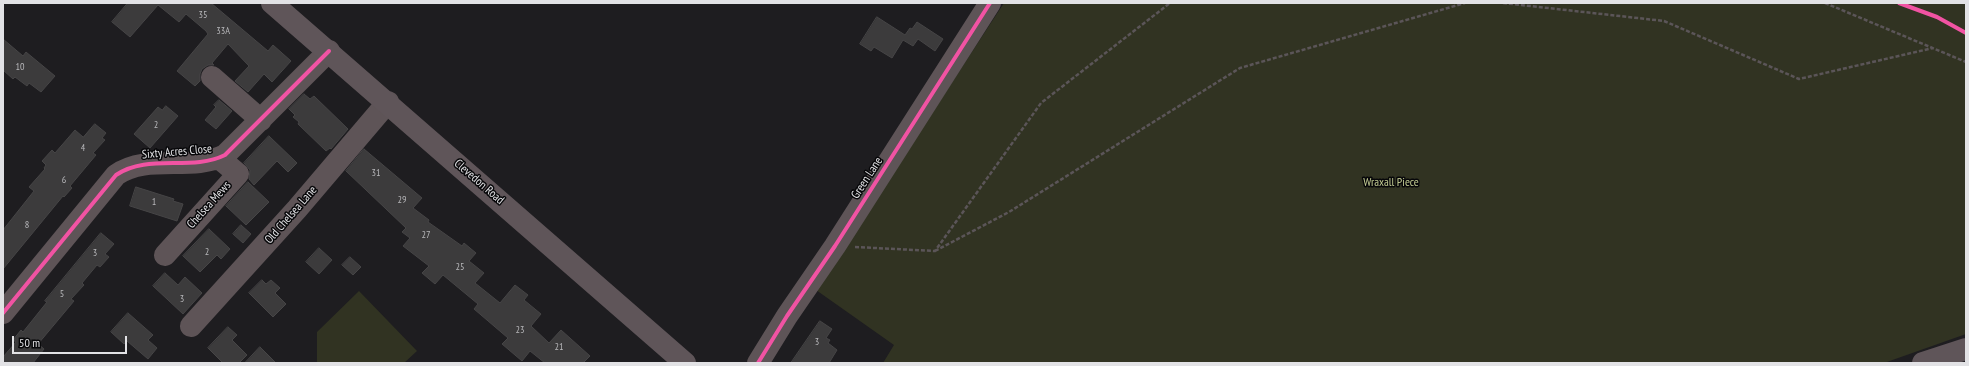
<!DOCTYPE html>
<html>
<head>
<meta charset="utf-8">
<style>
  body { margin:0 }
  #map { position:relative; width:1969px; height:366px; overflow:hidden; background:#1e1d20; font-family:"PT Sans Narrow",sans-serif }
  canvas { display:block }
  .frame { position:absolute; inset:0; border:4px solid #e2e2e5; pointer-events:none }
  .scale { position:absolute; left:12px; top:336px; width:115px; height:18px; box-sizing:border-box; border:2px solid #e2e2e5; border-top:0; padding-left:5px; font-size:12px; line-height:14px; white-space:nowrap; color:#e2e2e5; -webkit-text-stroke:3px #070709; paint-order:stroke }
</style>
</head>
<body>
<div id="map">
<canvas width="1969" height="366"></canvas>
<div class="frame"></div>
<div class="scale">50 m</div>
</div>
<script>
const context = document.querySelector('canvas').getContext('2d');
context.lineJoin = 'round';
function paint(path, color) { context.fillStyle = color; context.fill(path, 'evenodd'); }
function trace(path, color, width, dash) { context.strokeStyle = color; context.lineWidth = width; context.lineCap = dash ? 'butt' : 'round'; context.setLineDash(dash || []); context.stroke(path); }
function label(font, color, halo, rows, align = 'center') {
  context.font = font + ' "PT Sans Narrow",sans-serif'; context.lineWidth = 3; context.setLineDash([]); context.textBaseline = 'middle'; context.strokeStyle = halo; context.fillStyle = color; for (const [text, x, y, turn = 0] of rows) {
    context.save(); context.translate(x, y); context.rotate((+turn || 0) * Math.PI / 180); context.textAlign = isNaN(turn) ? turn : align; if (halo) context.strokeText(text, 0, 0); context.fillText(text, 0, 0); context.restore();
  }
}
const green = new Path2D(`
  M1004 3H1966V334L1884 363H883L894 345 816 290Z
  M359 291 417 351 404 363H317V332Z`);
const building = new Path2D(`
  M128 3H211L268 51 273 45 291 61 272 82 264 74 248 92 235 81 249 66 228 44 212 63 214 65H208L202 69 200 74V81L195 86 177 71 208 34 206 31 186 14 179 22 158 5 130 37 112 22Z
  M877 17 905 35 910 28 912 29 917 22 943 39 935 51 918 39 913 46 903 40 892 58 874 47 871 51 860 44Z
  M3 39 23 56 26 52 55 76 41 92 29 83 27 86 15 77 13 79 3 70Z
  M304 94 310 99 314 96 348 129 331 149 330 148 326 151 298 124 299 122 293 117 295 115 289 109Z
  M219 100 232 111 216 129 205 120 216 107 214 105Z
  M166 106 178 116 150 148 134 134 158 107 162 110Z
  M95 124 106 133 102 138 105 140 93 153 96 155 70 186 72 188 64 197 63 196 3 269V230L34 191 29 187 45 169 44 168 46 165 42 161 52 150 55 153 75 130 83 137Z
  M269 136 297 163 288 172 277 161 254 185 249 179 250 170 244 163Z
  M364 149 422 198 413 208 429 220 428 222 462 246 464 243 476 253 469 261 484 273 475 283 500 303 515 285 528 295 524 300 541 314 531 326 549 343 561 330 590 356 583 363H545L530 351 522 361 502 344 508 338 474 309 478 304 443 275 435 284 422 273 429 266 403 246 410 238 402 232 406 228 346 171Z
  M248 182 269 202 246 225 226 206Z
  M136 187 174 199 173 201 183 204 177 221 130 206Z
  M241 225 251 234 243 243 233 234Z
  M209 229 230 249 221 259 217 255 200 272 183 256Z
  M101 233 114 244 105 254 109 257 100 267 97 265 82 283 84 285 71 299 74 301 38 344 44 349 33 363H3V357L16 342 13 340 21 330 23 332 47 302 45 301Z
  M319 248 332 260 319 274 306 262Z
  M350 257 361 267 353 275 342 265Z
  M165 273 178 285 185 277 202 293 183 314 153 286Z
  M262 280 266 284 271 280 280 288 275 293 286 304 273 317 249 293Z
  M128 313 153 335 148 340 157 348 148 359 127 341 124 344 111 332Z
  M820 321 832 329 826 338 830 340 828 343 837 350 829 363H791Z
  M228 327 237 335 232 340 247 355 239 363H223L208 348Z
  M260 347 276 363H245Z`);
const path = new Path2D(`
  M1503 3 1664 21 1799 79 1933 48
  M1825 3 1966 62
  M855 247 935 251 1041 103 1170 3
  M935 251 1009 212 1240 68 1465 3`);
const minor = new Path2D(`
  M212 77 261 120
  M165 255 238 174 219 158
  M3 313 116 175C148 153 191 172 225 155L329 51
  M191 326 297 209 388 102
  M758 363 787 316 835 246 990 3`);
const major = new Path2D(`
  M272 3 685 363
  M1923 363 1966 349`);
const cycleway = new Path2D(`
  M1899 3 1937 17 1966 33
  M3 313 116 175C148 153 191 172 225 155L329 51
  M758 363 787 316 835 246 990 3`);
const numberNames = [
  ["35",203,15],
  ["33A",223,31],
  ["10",20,67],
  ["2",156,125],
  ["4",83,148],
  ["31",376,173],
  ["6",64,180],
  ["29",402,200],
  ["1",154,202],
  ["8",27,225],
  ["27",426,235],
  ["2",207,252],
  ["3",95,253],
  ["25",460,267],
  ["5",62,294],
  ["3",182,299],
  ["23",520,330],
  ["3",817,342],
  ["21",559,347]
];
const streetNames = [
  ["Sixty Acres Close",177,152,-5],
  ["Green Lane",867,178,-57],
  ["Clevedon Road",479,182,41],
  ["Chelsea Mews",209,205,-48],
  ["Old Chelsea Lane",291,215,-49]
];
const parkNames = [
  ["Wraxall Piece",1391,183]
];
paint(green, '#313322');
paint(building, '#3c3b3c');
trace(building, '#464546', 1);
trace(path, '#5b5558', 2.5, [4, 2]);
trace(minor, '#5e5457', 22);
trace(major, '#5f5559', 22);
trace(cycleway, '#f153a3', 4);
label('10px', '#b8b8bb', null, numberNames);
label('12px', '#e2e2e5', '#070709', streetNames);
label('12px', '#c3cc93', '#070709', parkNames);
</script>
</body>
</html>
